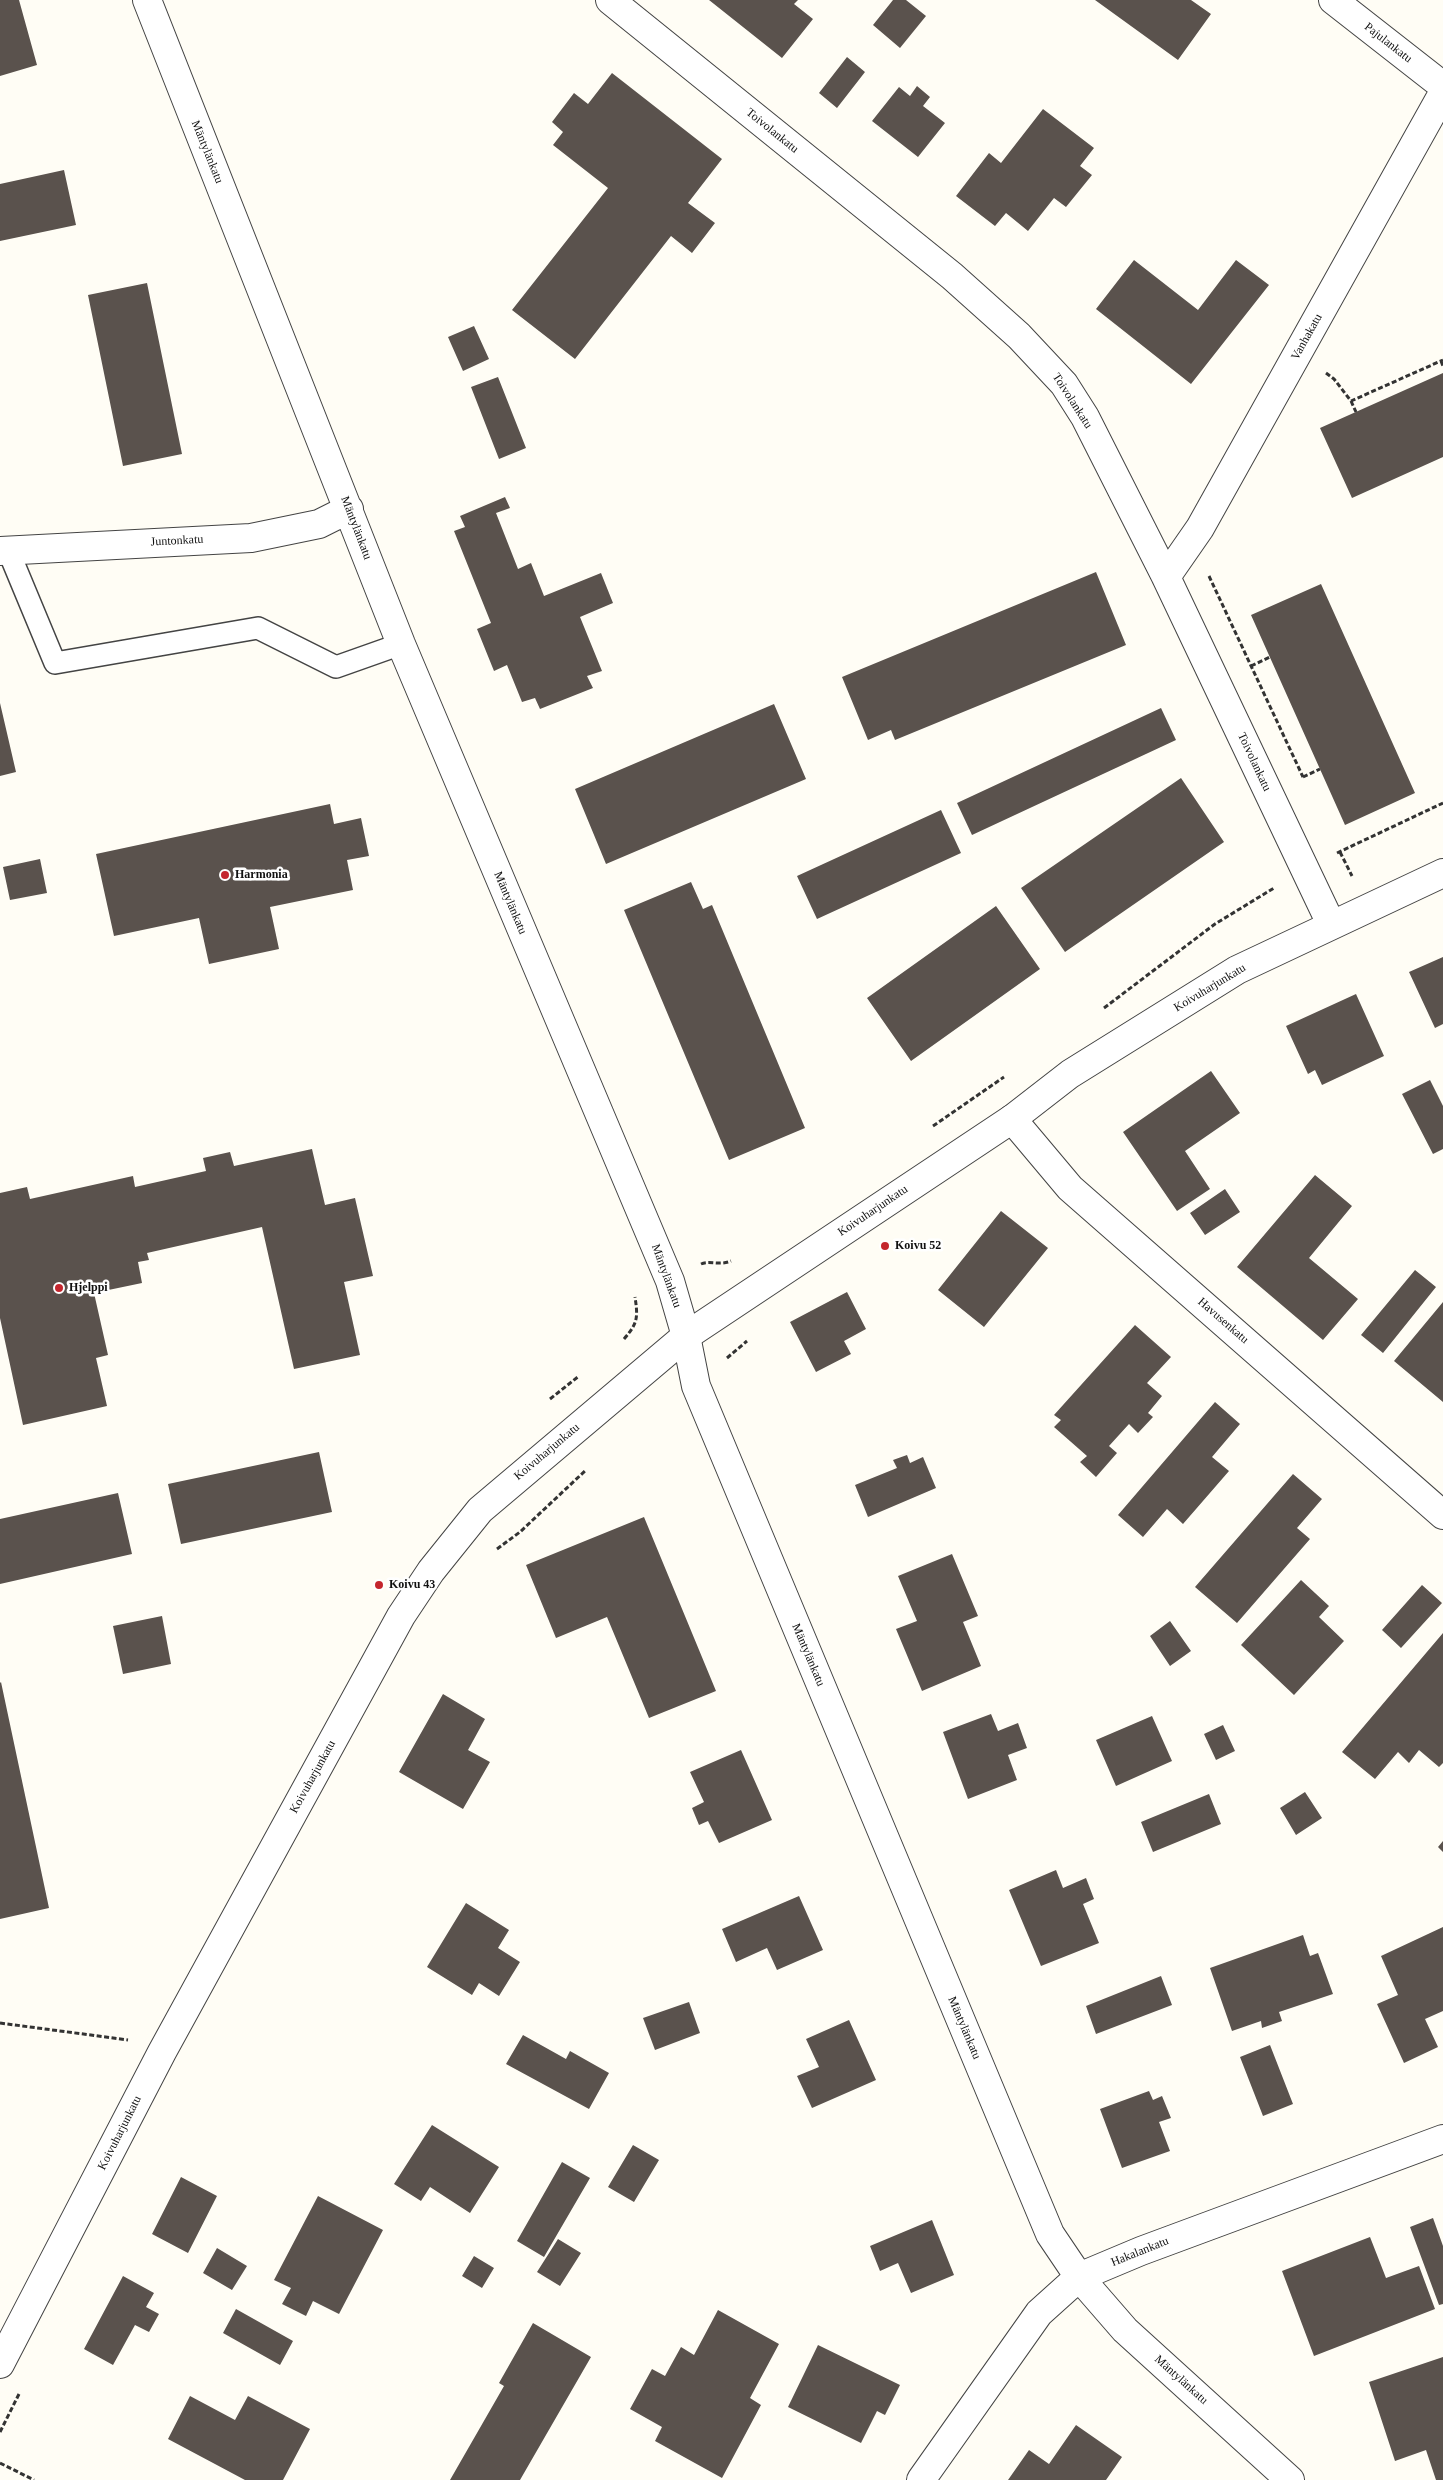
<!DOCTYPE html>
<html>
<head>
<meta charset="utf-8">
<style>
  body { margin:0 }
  canvas { display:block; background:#fffdf5 }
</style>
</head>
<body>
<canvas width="1443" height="2480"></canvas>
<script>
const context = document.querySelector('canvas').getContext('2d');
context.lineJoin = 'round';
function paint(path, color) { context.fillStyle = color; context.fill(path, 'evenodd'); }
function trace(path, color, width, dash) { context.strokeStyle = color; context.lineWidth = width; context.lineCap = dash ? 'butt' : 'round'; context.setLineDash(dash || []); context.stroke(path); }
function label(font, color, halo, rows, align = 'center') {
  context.font = font + ' "Times New Roman",serif'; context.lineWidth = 5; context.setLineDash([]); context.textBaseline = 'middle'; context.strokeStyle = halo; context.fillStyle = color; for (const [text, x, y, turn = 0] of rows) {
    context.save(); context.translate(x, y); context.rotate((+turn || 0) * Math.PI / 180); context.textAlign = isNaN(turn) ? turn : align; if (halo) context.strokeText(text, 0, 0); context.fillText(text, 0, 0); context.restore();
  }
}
const building = new Path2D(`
  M0 0H19L37 65 0 76Z
  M709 0H798L794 4 813 19 782 58Z
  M893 0H906L926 16 900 48 873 25Z
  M1095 0H1191L1211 14 1178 60Z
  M847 57 865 72 837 108 819 93Z
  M612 73 722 159 688 203 715 223 692 253 671 236 575 359 512 310 608 188 553 145 563 132 552 122 574 93 588 104Z
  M917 86 930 97 923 106 945 123 918 157 872 121 899 87 910 96Z
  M1043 109 1094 148 1080 166 1092 175 1066 207 1054 198 1028 231 1006 213 995 226 956 196 989 153 1001 163Z
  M64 170 76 225 0 241V184Z
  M1134 260 1198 310 1236 260 1269 285 1191 384 1096 309Z
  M147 283 182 454 123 466 88 295Z
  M474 326 489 359 463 371 448 337Z
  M1443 373V457L1352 498 1320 428Z
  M498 377 526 448 499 459 471 387Z
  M505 497 510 508 496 513 518 569 531 563 544 596 601 573 613 603 580 617 602 671 587 676 593 688 540 709 535 698 522 702 507 665 494 671 477 629 491 623 454 531 465 527 460 516Z
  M1096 572 1126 645 895 740 891 730 868 740 842 677Z
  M1321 584 1415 793 1345 825 1251 615Z
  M0 703 16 772 0 776Z
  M774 704 806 779 606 864 575 789Z
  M1161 708 1176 740 972 835 957 803Z
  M1181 778 1224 842 1065 952 1021 888Z
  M330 804 334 824 361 818 369 856 347 860 353 890 270 907 279 949 209 964 199 918 114 936 96 854Z
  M941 810 961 853 817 919 797 876Z
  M40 859 47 893 10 900 3 867Z
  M691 882 703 909 712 905 805 1128 729 1160 624 910Z
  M996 906 1040 969 911 1061 867 998Z
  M1443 957V1024L1435 1028 1409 972Z
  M1356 994 1384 1056 1322 1085 1315 1070 1308 1074 1286 1026Z
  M1211 1071 1240 1113 1185 1151 1210 1189 1177 1211 1123 1132Z
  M1430 1080 1443 1106V1149L1433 1154 1402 1094Z
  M312 1149 325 1205 355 1198 373 1276 344 1282 360 1355 294 1369 262 1227 147 1253 149 1260 138 1262 142 1283 94 1293 108 1355 96 1358 107 1406 23 1425 0 1318V1193L27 1187 30 1199 133 1176 135 1187 206 1171 203 1158 230 1152 234 1166Z
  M1315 1175 1352 1206 1309 1258 1358 1299 1323 1340 1237 1267Z
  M1225 1189 1240 1212 1205 1235 1190 1213Z
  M1001 1211 1048 1248 984 1327 938 1290Z
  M1415 1270 1436 1287 1383 1353 1361 1335Z
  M847 1292 866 1329 844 1341 851 1354 816 1372 790 1322Z
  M1443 1302V1402L1394 1361Z
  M1135 1325 1171 1357 1147 1383 1162 1396 1148 1413 1153 1417 1138 1433 1129 1424 1109 1446 1117 1453 1096 1477 1080 1462 1087 1456 1054 1427 1061 1420 1054 1415Z
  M1215 1402 1240 1424 1212 1457 1229 1471 1183 1524 1167 1509 1143 1537 1118 1515Z
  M319 1452 332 1512 181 1544 168 1484Z
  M907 1455 910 1463 923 1457 936 1488 868 1517 855 1485 897 1468 893 1460Z
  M1293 1474 1322 1499 1297 1528 1310 1539 1237 1623 1195 1587Z
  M118 1493 132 1554 0 1584V1519Z
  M644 1517 716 1691 649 1718 607 1617 556 1638 526 1565Z
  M952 1554 978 1616 963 1622 981 1666 922 1691 896 1629 917 1621 898 1576Z
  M1301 1580 1329 1606 1319 1617 1344 1641 1294 1695 1241 1645Z
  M1422 1585 1442 1603 1401 1648 1382 1630Z
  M162 1616 171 1664 123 1674 113 1626Z
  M1170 1621 1191 1651 1170 1666 1150 1636Z
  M1443 1633V1763L1439 1767 1419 1750 1409 1763 1398 1752 1375 1779 1342 1752Z
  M1 1682 49 1908 0 1919V1683Z
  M443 1694 485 1719 468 1750 490 1762 463 1809 399 1772Z
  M991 1714 998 1731 1018 1723 1027 1748 1008 1755 1017 1780 968 1799 943 1732Z
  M1152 1716 1172 1761 1116 1786 1096 1740Z
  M1223 1725 1235 1751 1216 1760 1204 1734Z
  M741 1750 772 1820 719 1843 708 1821 699 1825 692 1808 704 1802 690 1772Z
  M1305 1792 1322 1818 1296 1835 1280 1808Z
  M1209 1794 1221 1824 1153 1852 1141 1822Z
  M1443 1841V1852L1438 1847Z
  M1056 1870 1063 1888 1086 1878 1094 1899 1083 1904 1099 1943 1041 1966 1009 1890Z
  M799 1896 823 1950 777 1970 767 1948 736 1962 722 1929Z
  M466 1903 509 1930 498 1948 520 1962 499 1996 479 1983 472 1995 427 1967Z
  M1443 1927V2011L1425 2019 1438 2047 1404 2063 1377 2004 1398 1995 1381 1956Z
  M1303 1935 1310 1956 1318 1953 1333 1994 1279 2012 1282 2021 1262 2028 1261 2021 1232 2031 1210 1968Z
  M1161 1976 1172 2005 1096 2034 1086 2006Z
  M689 2002 700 2033 655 2050 643 2018Z
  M849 2020 876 2080 812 2108 797 2076 819 2067 806 2039Z
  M523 2035 566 2059 570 2051 609 2073 589 2109 506 2064Z
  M1270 2045 1293 2104 1263 2116 1240 2057Z
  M1149 2091 1153 2100 1162 2096 1171 2118 1159 2122 1170 2151 1122 2168 1100 2109Z
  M432 2125 499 2167 470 2213 430 2187 421 2201 394 2184Z
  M633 2145 659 2160 634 2202 608 2187Z
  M562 2162 590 2178 544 2257 517 2241Z
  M181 2177 217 2196 188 2253 152 2234Z
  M318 2196 383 2230 339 2314 313 2301 306 2316 282 2304 291 2288 274 2280Z
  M1433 2218 1443 2246V2304L1439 2305 1410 2227Z
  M932 2220 954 2275 911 2293 898 2263 880 2271 870 2246Z
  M1370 2237 1386 2278 1419 2266 1435 2309 1314 2356 1282 2271Z
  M558 2239 581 2253 560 2286 537 2272Z
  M217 2248 247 2266 232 2290 203 2273Z
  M474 2256 494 2268 482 2288 462 2276Z
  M123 2276 154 2293 146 2307 159 2314 149 2332 135 2325 113 2365 84 2349Z
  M236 2309 293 2341 280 2365 223 2333Z
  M718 2310 779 2344 750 2398 761 2405 722 2478 655 2441 662 2427 630 2409 652 2369 665 2376 681 2347 694 2355Z
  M533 2323 591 2357 520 2480H450L504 2386 499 2383Z
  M818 2345 900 2385 885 2415 877 2411 861 2443 788 2407Z
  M1443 2357V2480H1436L1426 2450 1395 2461 1369 2382Z
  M190 2396 235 2420 248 2396 310 2429 283 2480H245L168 2439Z
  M1076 2425 1122 2457 1106 2480H1008L1029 2450 1049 2464Z`);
const path = new Path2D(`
  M1441 361 1443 366
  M1326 373 1334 379 1351 401 1443 360
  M1351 401 1356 412
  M1209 576 1303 777
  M1251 666 1270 657
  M1303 777 1320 769
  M1340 852 1352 876
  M1337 853 1443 803
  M1104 1008 1215 924 1274 888
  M933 1126 1004 1077
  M701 1264C710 1260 719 1266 731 1261
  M624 1339C638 1323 638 1317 635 1297
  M727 1358 747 1341
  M550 1399 579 1376
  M497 1549 520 1532 586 1470
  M0 2023 128 2040
  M0 2432 19 2394
  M0 2463 34 2480`);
const service = new Path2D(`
  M8 550 55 663 258 628 336 667 401 644`);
const minor = new Path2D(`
  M147 0 401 644 670 1281 686 1336 696 1386 1050 2234 1079 2277 1125 2330 1290 2480
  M610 0 952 276 1019 336 1064 384 1085 417 1166 577 1331 924
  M1333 0 1443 86
  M0 551 251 538 319 524 349 509
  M1166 577 1200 528 1443 93
  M1012 1119 1070 1188 1443 1515
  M921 2480 1039 2313 1079 2277 1141 2251 1443 2139`);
const tertiary = new Path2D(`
  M0 2364 162 2052 401 1616 431 1571 480 1510 686 1336 1012 1119 1070 1074 1237 970 1443 873`);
const markers = [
  [225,875,5,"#c4262e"],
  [885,1246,5,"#c4262e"],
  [59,1288,5,"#c4262e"],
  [379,1585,5,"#c4262e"]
];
const streetNames = [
  ["Pajulankatu",1388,43,38],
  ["Toivolankatu",772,131,39],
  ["Mäntylänkatu",207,152,68],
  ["Vanhakatu",1307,337,-61],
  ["Toivolankatu",1072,401,57],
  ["Mäntylänkatu",356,528,69],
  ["Juntonkatu",177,541,-3],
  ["Toivolankatu",1254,762,65],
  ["Mäntylänkatu",510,903,67],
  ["Koivuharjunkatu",1210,988,-31],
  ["Koivuharjunkatu",873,1211,-34],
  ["Mäntylänkatu",666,1276,70],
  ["Havusenkatu",1223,1321,41],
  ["Koivuharjunkatu",547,1452,-40],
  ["Mäntylänkatu",808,1655,67],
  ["Koivuharjunkatu",313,1777,-61],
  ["Mäntylänkatu",964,2028,67],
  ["Koivuharjunkatu",120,2133,-63],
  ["Hakalankatu",1140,2252,-22],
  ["Mäntylänkatu",1181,2380,42]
];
const poiNames = [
  ["Harmonia",235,875],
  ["Koivu 52",895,1246],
  ["Hjelppi",69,1288],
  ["Koivu 43",389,1585]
];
paint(building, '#5a524d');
trace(service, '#444', 24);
trace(minor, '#444', 30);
trace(tertiary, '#444', 30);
trace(path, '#333', 3, [5, 2.5]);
trace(service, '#fff', 21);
trace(minor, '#fff', 28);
trace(tertiary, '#fff', 28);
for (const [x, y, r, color] of markers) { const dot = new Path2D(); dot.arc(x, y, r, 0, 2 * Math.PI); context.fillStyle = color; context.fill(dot); trace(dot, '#fff', 2); }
label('12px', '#111', '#fff', streetNames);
label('bold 12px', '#111', '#fff', poiNames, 'left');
</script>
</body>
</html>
